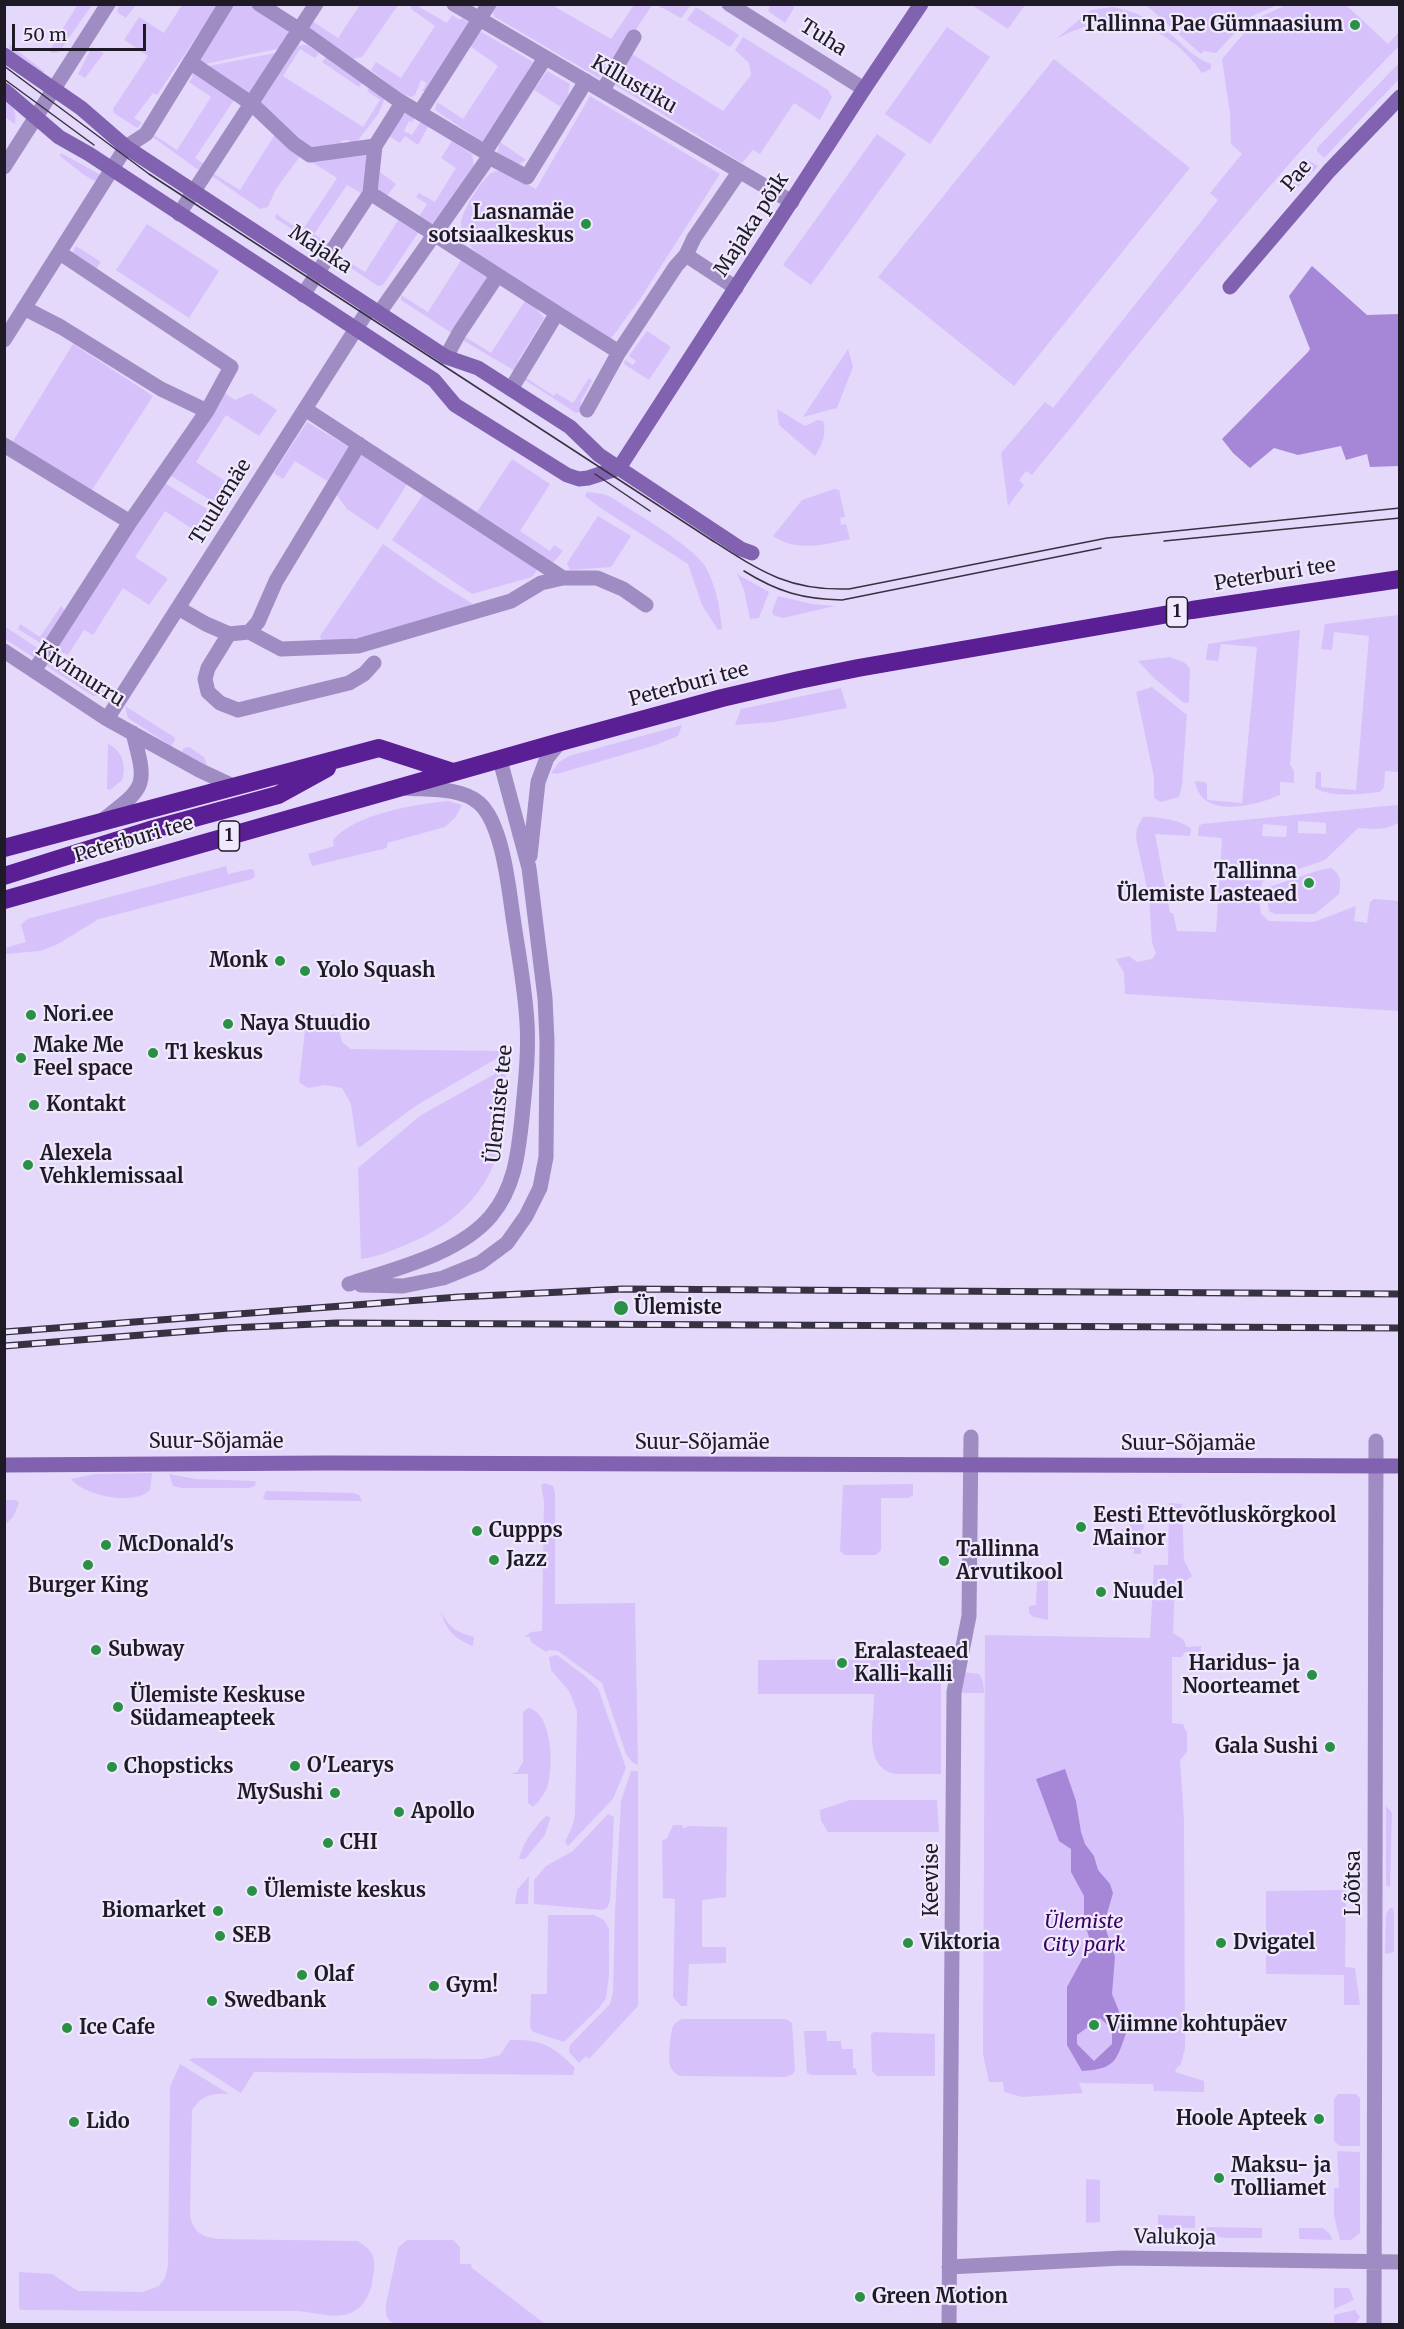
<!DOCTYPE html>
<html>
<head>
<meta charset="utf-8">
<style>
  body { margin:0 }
  #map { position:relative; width:1404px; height:2329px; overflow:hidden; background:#e4d9fa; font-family:Merriweather,serif }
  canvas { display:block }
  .frame { position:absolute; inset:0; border:6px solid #1e1a26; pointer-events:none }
  .scale { position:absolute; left:12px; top:24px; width:134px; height:27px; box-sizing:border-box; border:3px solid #1e1a26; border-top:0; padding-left:8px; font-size:18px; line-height:21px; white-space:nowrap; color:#1e1a26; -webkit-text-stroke:4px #f0e9fd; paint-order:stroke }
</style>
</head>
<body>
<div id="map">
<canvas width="1404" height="2329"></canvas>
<div class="frame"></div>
<div class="scale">50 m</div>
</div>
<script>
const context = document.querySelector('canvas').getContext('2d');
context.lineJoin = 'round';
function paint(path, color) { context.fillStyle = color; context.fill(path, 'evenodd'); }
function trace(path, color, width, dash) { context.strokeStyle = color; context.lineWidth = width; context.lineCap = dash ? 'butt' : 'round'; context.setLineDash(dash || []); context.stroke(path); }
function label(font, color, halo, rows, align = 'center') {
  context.font = font + ' Merriweather,serif'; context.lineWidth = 4.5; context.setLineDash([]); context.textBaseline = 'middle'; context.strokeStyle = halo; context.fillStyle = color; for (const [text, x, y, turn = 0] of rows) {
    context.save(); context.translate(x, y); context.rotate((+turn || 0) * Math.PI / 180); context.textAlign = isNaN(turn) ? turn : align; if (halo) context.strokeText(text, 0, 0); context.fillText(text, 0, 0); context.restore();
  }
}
const green = new Path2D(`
  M78 4 92 5 59 52 53 53 49 51Z
  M119 5V4L136 5 126 18 117 12Z
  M182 5H218L157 95 153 93 134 118 142 123 137 128 114 113 113 109 148 56 124 40 139 17 164 33Z
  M234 5H251L286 27 289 33 282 48 205 64 199 60Z
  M360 5H398L362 57 351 59 310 30 309 25 312 21 338 38Z
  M411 5H416L447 23 452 15 460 20 462 18 468 22V28L426 91H422L427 83 421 80 415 95 411 97 400 93 371 70 376 62 401 78 435 26 411 9Z
  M495 5H552L611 39 634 5H652L613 64 608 61 604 66 609 70 599 78 495 17 493 14Z
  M657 5H691L681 18Z
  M770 5H793L794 8 785 23 768 11Z
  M972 5H1025L1008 29Z
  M1146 5H1277L1250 17 1216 53 1204 51 1201 54Z
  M1286 5H1346L1388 44 1399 32V46C1267 179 1151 330 1032 475L1026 471 1019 480 1024 485 1008 506 1001 453 1045 402 1053 408 1218 200 1210 193 1242 154 1231 144 1230 114 1222 59 1256 19Z
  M696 7 739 35 730 47 687 20Z
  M1113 7C1134 11 1153 20 1169 33 1185 46 1192 57 1211 64V69L1202 73C1164 20 1112 9 1056 39L1091 10Z
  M947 27 990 57 930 144 885 114Z
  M480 31 533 62 486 142 481 141 435 110 437 102 463 119 498 66 470 46Z
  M743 37 828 90 832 97 820 120 794 103 760 154 753 150 742 163 615 85V81L632 54 723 111 751 75 749 63 735 50Z
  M9 44 45 72H40L10 53Z
  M302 45H307L319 53 315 58 300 49 283 76 363 127 380 100 367 91 369 88 381 95 384 100 379 113 356 143 350 144 349 140 341 141V146L315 148 306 146 259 104 298 46Z
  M92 47 104 53 85 78 78 74Z
  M280 52 250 95 209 66Z
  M326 57 362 83 359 87 322 62Z
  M1054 59 1190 168 1014 386 878 277Z
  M1399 63V79L1324 158 1317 151V148Z
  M190 69 236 97 195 158 204 164 203 169H197L150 135 151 133 177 150 211 97 189 82 193 76 188 73Z
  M547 71 570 84 567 98 561 107 534 90Z
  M590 96 720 174 640 299 610 340 479 255C470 246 461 236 461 223 461 212 486 170 497 171 510 171 525 183 536 189Z
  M4 97C13 103 17 114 15 124L5 117Z
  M406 113 415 117 412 122 409 121 404 131 412 135 421 121 429 125 418 145 405 136 400 143 389 136 398 119Z
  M877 134 906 154 811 285 783 265Z
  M274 136H277L301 155 276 189 268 207 260 209 212 176 214 174 240 190Z
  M452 141 472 154 474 166 432 224 418 218 427 204 416 197 419 193 435 202 456 168 441 158Z
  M500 142 526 160 516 166 497 153Z
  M61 153 101 175 97 182 84 175 60 156Z
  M368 154 364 187 361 193 347 185 314 234 330 244 324 250 275 218 276 214 302 231 337 178 310 161 316 158 317 162 325 161 326 157Z
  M1308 160 1318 166 1292 194 1286 188V185L1304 161Z
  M380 172 396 184 386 197 378 189Z
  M399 219 420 230 383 285 378 286 339 260 338 255 365 272Z
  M147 224 219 271 189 318 116 270Z
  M76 246 101 262 96 269 72 253Z
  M462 259 487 277 453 332H450L401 300V295L428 312Z
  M525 301 534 306 544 318 519 359 515 371 464 341V336L491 353Z
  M647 331 671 347 649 380 624 364 625 360 633 365 636 361 629 356Z
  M73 344 153 396 92 490 12 443Z
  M848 349 853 367 837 408 803 417Z
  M525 377 554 396 556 393 573 403 589 378 592 381 581 401V411L576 413 525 380Z
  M223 392 235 400 251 393 277 410 259 436 226 415 196 462 228 483 215 503 168 474Z
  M777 409 805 426 818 420 823 421C827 433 822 445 815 456L779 425Z
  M307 422 349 447 327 481 295 461 283 479 274 473Z
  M361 453 407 484 378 530 347 509 336 494Z
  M512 459 550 484 520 531 550 551 554 545 563 551 551 565 447 499 450 494 477 512Z
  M163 482 210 511 197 532 165 511 135 557 167 578V580L149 605 123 588 93 635 84 630 68 655 52 648Z
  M834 489 839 490 845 517 840 518 841 525 846 524 850 539C823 545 797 552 773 536L802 500Z
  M425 492 539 567 532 577 472 594 392 540Z
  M587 492 603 494 611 497C634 512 691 545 705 566 716 585 720 608 722 629L718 630 702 605 688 564 599 507 585 496Z
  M598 516 631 536 611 567 570 570 567 563Z
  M383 544 436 581 473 604 368 637 322 643 320 636Z
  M737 574 769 592 759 618 750 619 744 590Z
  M778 596 812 604 835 606 783 618 773 615 772 612Z
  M61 606 65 611 42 644 18 629 20 624 40 637Z
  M1398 615 1399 772 1385 771 1384 787 1380 792C1359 794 1334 798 1315 788L1316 772H1321V787L1356 790 1369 636 1334 632 1332 650 1321 649 1325 624Z
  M4 626 39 649 36 656 33 657 5 639Z
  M1300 630 1290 765 1294 771V783L1280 782V795C1254 806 1201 820 1195 781L1205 782 1207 784V800L1242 803 1257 647 1221 644 1218 661 1206 660 1208 644Z
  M50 656 107 693 102 696H93L45 665Z
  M1170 657 1185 663 1190 669 1189 702 1184 703 1155 679 1138 661Z
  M1152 687 1187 715 1182 785 1179 797 1161 802 1154 798V777L1136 692Z
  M841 688 847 708 774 722 735 725 741 709Z
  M125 706 174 737 175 740 171 746 128 718Z
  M682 725 678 736 656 745 557 774 551 773 559 762 569 756Z
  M108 744C122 750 127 766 122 780L110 790 107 789Z
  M189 747 204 757 207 765 197 763 181 753 184 748Z
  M448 801 462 805 455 818 445 827 387 843V848L312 866 308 854 334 846 333 840C355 814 415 804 448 801Z
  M1397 805 1399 806V822C1387 831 1372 829 1358 828L1325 860 1263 881 1258 893 1261 914 1269 921 1314 922 1356 906 1354 921 1367 923 1370 902 1374 899 1399 901V1011L1125 994 1124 973 1116 959 1129 956 1137 962 1152 959 1156 953 1152 943 1149 897 1136 838 1137 828 1143 817C1153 816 1185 821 1191 829L1190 836 1155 834 1170 913H1173L1177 931 1216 932 1222 838 1198 836 1199 826 1202 824ZM1298 821 1326 823V834L1298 833ZM1263 824 1287 826 1286 837 1262 836Z
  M226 866 228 874 250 869 254 870 255 876 252 879 99 919 56 945 40 951 5 954V948L26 942 21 925 27 919Z
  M1331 868C1342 875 1341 883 1339 894L1315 914H1275L1269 911 1266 892 1269 887 1320 870Z
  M335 1014 342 1042 351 1049 500 1051 499 1057 417 1105 360 1147 357 1146 351 1104 342 1088 325 1085 308 1088 299 1082 306 1022Z
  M502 1070C511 1078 506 1095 505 1107L502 1110 501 1121 504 1123C498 1183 460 1224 405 1245 391 1251 377 1257 361 1259L358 1168 421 1115Z
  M152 1473 150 1490C134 1506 84 1496 71 1479L95 1474Z
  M169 1474 196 1479 255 1481 256 1485 250 1488H182L173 1486Z
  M544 1483 553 1486 555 1493V1604L635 1603 638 1765 632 1762 626 1754 602 1683 558 1651 549 1650 546 1652 531 1642 530 1637H524L531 1632 542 1631 544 1500 541 1486Z
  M913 1484V1495L909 1498H881V1550L876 1555H845L840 1551 843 1485Z
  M266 1491 353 1493 359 1495 362 1501 266 1500 263 1498Z
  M5 1500H17L19 1503 13 1517 5 1525Z
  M1169 1503 1182 1504 1184 1560 1192 1576 1175 1589 1173 1633 1184 1640 1186 1647 1201 1646V1652H1185L1182 1657H1172V1723L1183 1724 1187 1733V1752L1180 1760 1184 1819 1185 2049 1180 2066H1178L1175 2072 1204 2081V2092L1154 2091 1153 2084 1079 2083 1083 2093 1022 2097 1004 2092 1003 2082H989L983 2054 985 1635 1150 1638 1154 1565H1168Z
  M1129 1507H1142L1144 1529 1141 1531V1554H1134V1549H1129V1541H1121V1530L1130 1525Z
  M1037 1581H1048V1620L1033 1617 1029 1613V1606L1036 1605Z
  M441 1612C449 1628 457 1632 474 1637L473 1646C455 1639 446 1630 441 1612Z
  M557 1655 585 1676 598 1688 626 1768 613 1799 568 1846 565 1842 572 1827 575 1814 577 1711 569 1691 551 1670 549 1657Z
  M941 1659V1774H896C861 1768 875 1720 874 1694H758V1660Z
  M962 1672 979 1674 983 1681 984 1693H960Z
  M528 1708C553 1712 554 1769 547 1788 544 1795 539 1801 533 1807L528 1803V1774H511L517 1772 523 1762V1712Z
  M631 1771H638V2006L589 2059 586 2056 579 2063 569 2052 570 2045 610 2004 613 1992 615 1912 621 1801Z
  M850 1800H937L939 1832H828L821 1821 820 1810Z
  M1386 1806 1392 1813 1390 1887 1386 1885Z
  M608 1814 614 1817 610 1901 607 1908 602 1910 534 1904V1880L546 1866 573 1851Z
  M546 1816 550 1817V1819L545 1835 525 1859H519C523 1842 534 1828 546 1816Z
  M673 1825H682L683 1828H686L687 1826 727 1827 726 1897 702 1900V1947H726V1963L689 1964 687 2006H681L673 1997 675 1899 663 1898 662 1841 667 1838Z
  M529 1876 528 1904H515L517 1890Z
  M1346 1890 1345 1967 1355 1968 1360 2005H1344V1975L1266 1974V1891Z
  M1390 1908H1393L1394 1913V1952L1385 1954 1386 1914Z
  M548 1915H594L604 1920 609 1929V1975L606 1998 599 2008 564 2042 536 2033 532 2031 530 2027 531 1994H547Z
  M682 2019H786L792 2023 795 2069 793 2074 786 2077 680 2076C676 2074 671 2070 670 2065 668 2059 670 2029 674 2025 676 2022 679 2021 682 2019Z
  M804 2031H826L827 2041H841L842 2049H853V2068L856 2069 857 2075H811L807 2073Z
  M874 2032 935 2034V2076H877L872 2071 871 2034Z
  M510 2040C542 2039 553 2046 575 2068L573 2075 254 2072 241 2093 189 2060 193 2058 483 2059 500 2055Z
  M180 2064 229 2094C212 2093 202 2095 192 2110L190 2215C193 2232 202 2237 218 2239L357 2241C369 2247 376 2255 374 2269 372 2288 368 2307 348 2314 332 2319 311 2311 294 2311 204 2311 113 2311 23 2310L19 2309V2272L52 2274 78 2291 143 2292 159 2286 165 2278 168 2265 170 2087Z
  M1338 2094H1356L1360 2098V2146H1340L1334 2141V2099Z
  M1337 2151 1360 2152V2233L1351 2240H1340L1334 2216V2188H1339Z
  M1086 2179 1100 2180V2222L1086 2223Z
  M1158 2215 1195 2216V2228H1158Z
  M1207 2227 1262 2228V2238H1226L1207 2235Z
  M1299 2228H1323L1330 2234 1332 2240 1299 2239Z
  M407 2240H453L460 2247V2264H471L472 2268 545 2324H395C386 2320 385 2314 386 2304L398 2248Z
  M1334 2288H1349L1354 2300 1334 2309Z
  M1355 2310 1360 2317 1355 2324H1334V2315Z`);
const water = new Path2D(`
  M1312 266 1367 315 1399 314V466L1370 467 1367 454 1346 460 1341 446 1298 455 1274 448 1250 468 1233 453 1222 439 1308 352 1310 349 1289 296Z
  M1065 1769 1076 1801 1081 1832 1085 1844 1094 1856 1098 1870 1110 1884 1113 1893 1104 1924 1115 1957 1112 1994 1127 2031C1116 2060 1117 2069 1082 2071L1067 2045V1987L1091 1943 1084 1922V1896L1071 1872V1849L1059 1841 1036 1779ZM1100 2018 1112 2029V2044L1094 2061 1077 2044V2035Z`);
const street = new Path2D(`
  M259 4 300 30 398 100 485 152
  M454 4 792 202
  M729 4 864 89
  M545 58 485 152 489 157 527 177 586 81
  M190 62 252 104 294 144 310 155 375 146
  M603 90 634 37
  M420 112 489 4
  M4 167 108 4
  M370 193C453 246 535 300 619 352
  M179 214 316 4
  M686 255 694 238 739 172
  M303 295 370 193 375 146 402 103
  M24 308 61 327 161 389 207 411
  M379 313 489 157
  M4 340 126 147 146 134 226 4
  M446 357 459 333 497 276
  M511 389 557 313
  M305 409 563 578H597L623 589 646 605
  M587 410 619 352 676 266 686 255 736 288
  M4 445 130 522
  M178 608 206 624 229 634 249 632 281 649 358 646 511 601 541 583 563 578
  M249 632 258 622 276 581 359 444
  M229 634 208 668 205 679 208 692 220 703 238 710 349 683 364 674 374 663
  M4 651 107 719 199 770 233 786
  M34 671 130 522 207 411 231 367 60 253
  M107 719 370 307
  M103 820C147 786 147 786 133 733
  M530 856 538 782 547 758 560 742
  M349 1284C395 1269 459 1254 491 1216 515 1187 518 1154 522 1118 525 1086 529 1054 527 1023 525 985 517 947 512 910 508 881 501 822 479 803 460 787 428 790 405 788
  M361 1285 403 1286 443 1278 480 1263 507 1243 526 1216 540 1188 546 1157 547 1041 545 998 529 868 500 760
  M949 2267 1122 2258 1400 2262
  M949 2324 954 1692 969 1616 971 1437
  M1374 2324 1376 1441`);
const secondary = new Path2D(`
  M4 55 81 108 126 147 446 357 478 368 570 427 599 455 741 549 752 553
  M4 90 59 137 89 154 434 380 455 405 567 475 579 479 588 478 619 468
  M1230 287 1329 171 1400 97
  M619 468 864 89 921 4
  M4 1465 327 1463 1400 1466`);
const highway = new Path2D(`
  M4 848 379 748 453 772
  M4 876 150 830 278 795 327 768
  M4 900 560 742 722 698 799 680 858 668 1192 610 1400 579`);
const tram = new Path2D(`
  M4 66 149 174 710 539C760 571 788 591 849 589L1107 538 1400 508
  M4 79 94 145
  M595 474 650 511
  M1164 541 1400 518
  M744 571C778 592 802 599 842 600L1101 548`);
const rail = new Path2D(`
  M4 1332 459 1297 623 1289 1400 1294
  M4 1346 229 1328 337 1323 1400 1328`);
const markers = [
  [1355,25,6,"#2a9045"],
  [586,224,6,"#2a9045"],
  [1309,883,6,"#2a9045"],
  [280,961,6,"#2a9045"],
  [305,971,6,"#2a9045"],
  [31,1015,6,"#2a9045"],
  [228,1024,6,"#2a9045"],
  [153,1053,6,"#2a9045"],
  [21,1058,6,"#2a9045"],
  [34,1105,6,"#2a9045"],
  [28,1165,6,"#2a9045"],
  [621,1308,8,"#2a9045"],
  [1081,1527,6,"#2a9045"],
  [477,1531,6,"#2a9045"],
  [106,1545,6,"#2a9045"],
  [494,1560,6,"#2a9045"],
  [944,1561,6,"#2a9045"],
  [88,1565,6,"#2a9045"],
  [1101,1592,6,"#2a9045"],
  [96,1650,6,"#2a9045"],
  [842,1663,6,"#2a9045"],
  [1312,1675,6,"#2a9045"],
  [118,1707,6,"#2a9045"],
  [1330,1747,6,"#2a9045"],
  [295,1766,6,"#2a9045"],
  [112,1767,6,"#2a9045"],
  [335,1793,6,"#2a9045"],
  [399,1812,6,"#2a9045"],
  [328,1843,6,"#2a9045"],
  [252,1891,6,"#2a9045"],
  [218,1911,6,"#2a9045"],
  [220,1936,6,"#2a9045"],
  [908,1943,6,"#2a9045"],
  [1221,1943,6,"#2a9045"],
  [302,1975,6,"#2a9045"],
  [434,1986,6,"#2a9045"],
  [212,2001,6,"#2a9045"],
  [1094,2025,6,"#2a9045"],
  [67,2028,6,"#2a9045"],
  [1319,2119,6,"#2a9045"],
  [74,2122,6,"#2a9045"],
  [1219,2178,6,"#2a9045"],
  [860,2297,6,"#2a9045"]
];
const shields = [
  [1177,612,21],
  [229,836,21]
];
const shieldNames = [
  ["1",1177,612],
  ["1",229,836]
];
const poiNames = [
  ["Tallinna Pae Gümnaasium",1343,25,"right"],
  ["Lasnamäe",574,213,"right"],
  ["sotsiaalkeskus",574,236,"right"],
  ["Tallinna",1297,872,"right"],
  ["Ülemiste Lasteaed",1297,895,"right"],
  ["Monk",268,961,"right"],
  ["Yolo Squash",317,971],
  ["Nori.ee",43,1015],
  ["Naya Stuudio",240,1024],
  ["Make Me",33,1046],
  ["Feel space",33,1069],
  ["T1 keskus",165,1053],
  ["Kontakt",46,1105],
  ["Alexela",40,1154],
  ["Vehklemissaal",40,1177],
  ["Ülemiste",634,1308],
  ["Eesti Ettevõtluskõrgkool",1093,1516],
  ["Mainor",1093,1539],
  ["Cuppps",489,1531],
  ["McDonald's",118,1545],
  ["Tallinna",956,1550],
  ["Arvutikool",956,1573],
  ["Jazz",506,1560],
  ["Burger King",88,1586,"center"],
  ["Nuudel",1113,1592],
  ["Subway",108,1650],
  ["Eralasteaed",854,1652],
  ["Kalli-kalli",854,1675],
  ["Haridus- ja",1300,1664,"right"],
  ["Noorteamet",1300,1687,"right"],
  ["Ülemiste Keskuse",130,1696],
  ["Südameapteek",130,1719],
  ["Gala Sushi",1318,1747,"right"],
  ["O'Learys",307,1766],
  ["Chopsticks",124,1767],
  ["MySushi",323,1793,"right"],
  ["Apollo",411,1812],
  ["CHI",340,1843],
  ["Ülemiste keskus",264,1891],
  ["Biomarket",206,1911,"right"],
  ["SEB",232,1936],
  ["Viktoria",920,1943],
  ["Dvigatel",1233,1943],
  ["Olaf",314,1975],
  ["Gym!",446,1986],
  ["Swedbank",224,2001],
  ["Viimne kohtupäev",1106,2025],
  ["Ice Cafe",79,2028],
  ["Hoole Apteek",1307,2119,"right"],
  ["Lido",86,2122],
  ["Maksu- ja",1231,2166],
  ["Tolliamet",1231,2189],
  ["Green Motion",872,2297]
];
const streetNames = [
  ["Tuha",823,38,32],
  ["Killustiku",634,85,30],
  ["Pae",1297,176,-49],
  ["Majaka põik",752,225,-57],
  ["Majaka",320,250,33],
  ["Tuulemäe",221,502,-58],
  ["Peterburi tee",1275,575,-9],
  ["Kivimurru",80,675,33],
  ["Peterburi tee",689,685,-15],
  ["Peterburi tee",134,840,-16],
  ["Ülemiste tee",500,1104,-84],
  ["Suur-Sõjamäe",216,1442],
  ["Suur-Sõjamäe",702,1443],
  ["Suur-Sõjamäe",1188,1444],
  ["Keevise",932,1880,-90],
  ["Lõõtsa",1354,1883,-90],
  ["Valukoja",1175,2238,1]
];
const parkNames = [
  ["Ülemiste",1084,1922],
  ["City park",1084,1945]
];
paint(green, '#d6c1fb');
paint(water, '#a687d7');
trace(street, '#9f8cc2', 15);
trace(secondary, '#8162b0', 15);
trace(highway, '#5a1e95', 18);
trace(tram, '#373241', 1.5);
trace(rail, '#373241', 7);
trace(rail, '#f0e9fd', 4.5, [14]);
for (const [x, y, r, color] of markers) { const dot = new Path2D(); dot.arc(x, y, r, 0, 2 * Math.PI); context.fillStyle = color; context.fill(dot); trace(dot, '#f0e9fd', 2); }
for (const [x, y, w] of shields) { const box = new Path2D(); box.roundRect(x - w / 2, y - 15, w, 30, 4.5); context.fillStyle = '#f0e9fd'; context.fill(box); trace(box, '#1e1a26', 1.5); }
label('bold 18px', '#1e1a26', null, shieldNames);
label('bold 20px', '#1e1a26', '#f0e9fd', poiNames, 'left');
label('20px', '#1e1a26', '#f0e9fd', streetNames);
label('italic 20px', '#390266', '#f0e9fd', parkNames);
</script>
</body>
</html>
